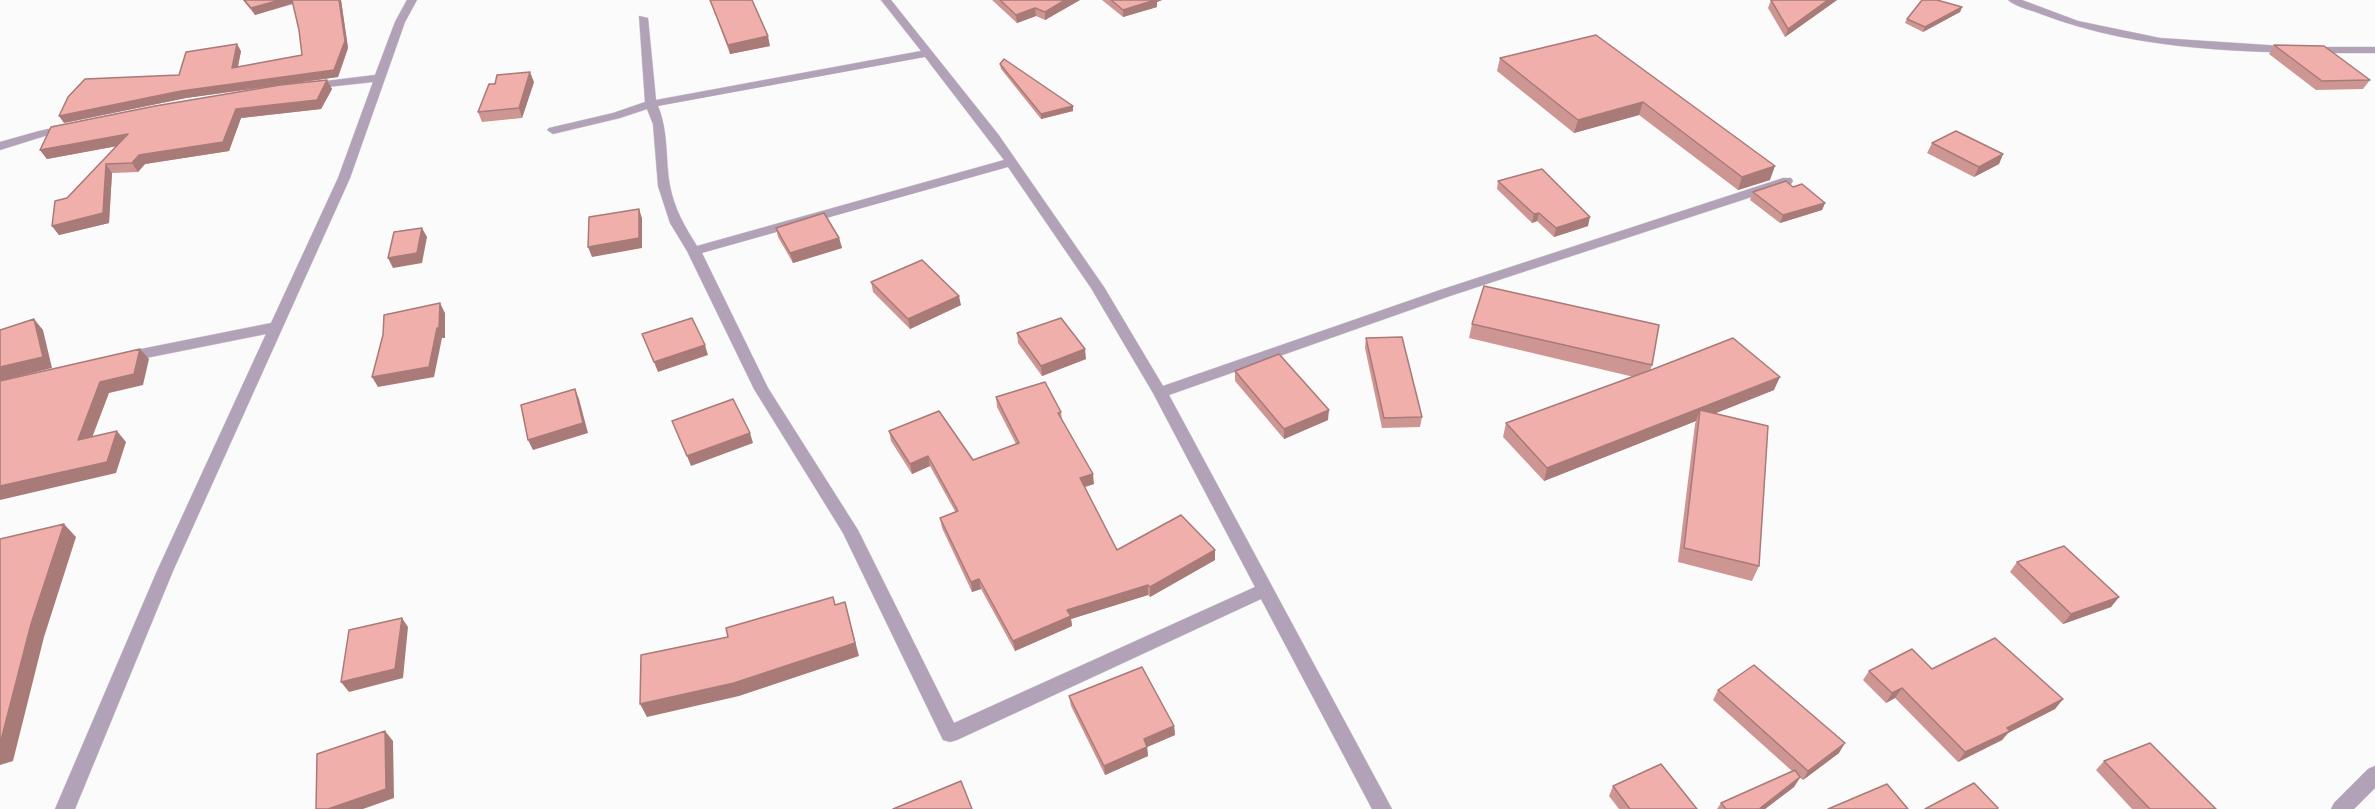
<!DOCTYPE html>
<html>
<head>
<meta charset="utf-8">
<style>
  body { margin:0 }
  canvas { display:block; background:#fbfbfb }
</style>
</head>
<body>
<canvas width="2375" height="809"></canvas>
<script>
const context = document.querySelector('canvas').getContext('2d');
context.lineJoin = 'round';
function trace(path, color, width, dash) { context.strokeStyle = color; context.lineWidth = width; context.lineCap = dash ? 'butt' : 'round'; context.setLineDash(dash || []); context.stroke(path); }
function paint(path, color) { context.fillStyle = color; context.fill(path, 'evenodd'); }
const minor = new Path2D(`
  M407 0H417L405 22 350 178 173 571 75 809H55L157 571 266 334 126 362 119 357 126 352 271 323 338 178 373 82 309 89 303 86 309 83 375 75 395 22Z
  M881 0H891L998 134 1104 287 1163 386 1440 290 1783 178H1791L1793 181 1791 184 1450 296 1169 395 1392 809H1372L1261 599 957 740 950 742 943 740 843 533 754 389 687 251 670 223 658 186 653 124 647 109 620 118 553 134 547 130 549 128 613 113 645 102 639 16 648 18 656 100 921 51ZM925 57 1004 160 697 246C685 227 674 208 670 186 665 158 669 133 658 106ZM1008 167 1091 288 1153 393 1255 587 954 723 858 530 768 388 702 253Z
  M2008 0H2022L2078 21 2160 38 2297 47H2375V53C2266 53 2144 54 2041 14 2031 10 2016 7 2008 0Z
  M67 125 73 129 71 131 45 136 0 150V142L39 131Z
  M2375 766V788L2354 809H2331L2334 803 2368 769Z`);
const wall = new Path2D(`
  M243 0H341L348 48 338 77 186 98 64 123 179 75 241 51 238 67 302 55 299 30 293 4 255 15Z
  M710 0 770 46 730 54Z
  M992 0H1080L1045 20 1036 16 1017 23Z
  M1102 0H1162L1157 2V7L1123 17Z
  M1771 0H1837L1785 37 1768 8Z
  M1962 7 1960 12 1923 32 1905 23 1907 19Z
  M1596 35 1770 180 1738 190 1639 115 1574 133 1497 71 1500 58Z
  M2274 45 2370 80 2363 89 2316 90 2269 54Z
  M1000 64 1073 111 1041 119 1001 69Z
  M327 80 332 89 321 109 241 118 229 151 145 164 138 172 112 173 109 223 59 235 52 226 67 198 116 146 47 159 40 150Z
  M534 82 522 118 482 122 478 112Z
  M1932 143 2003 154 1999 164 1974 177 1927 153Z
  M1498 181 1588 226 1554 237 1537 221 1532 223 1497 189Z
  M1793 187 1825 203 1822 210 1780 223 1750 200 1753 192Z
  M776 228 839 238 842 248 793 263 778 237Z
  M871 282 961 305 910 329 873 292Z
  M1472 324 1652 365 1650 371 1774 390 1715 413 1759 566 1752 581 1678 562 1695 424 1696 421 1544 481 1503 437 1506 423 1634 377 1469 338Z
  M1017 333 1086 359 1042 376 1018 343Z
  M1366 338 1422 417 1420 427 1382 428 1365 348Z
  M1235 371 1328 420 1284 439 1235 381Z
  M996 397 1061 412 1062 419 1094 484 1085 487 1117 550 1215 560 1150 597 1148 595 1071 619 1072 626 1015 651 981 589 972 592 942 528 940 518 956 513 930 466 912 474 891 441 889 431 973 460 1016 444 997 407Z
  M2017 562 2119 597 2111 607 2063 624 2010 572Z
  M1932 669 2063 699 2055 709 2008 733 2002 740 1958 762 1895 698 1886 703 1863 680 1869 671Z
  M1718 690 1839 753 1803 780 1800 778 1794 787 1765 809H1717L1721 803 1792 771 1713 700Z
  M1069 696 1174 726 1175 735 1147 747 1148 756 1105 775 1071 706Z
  M2104 761 2216 809H2132L2096 770Z
  M1613 786 1697 809H1619L1609 796Z`);
const shadedWall = new Path2D(`
  M280 0H293L294 3 255 15 251 8Z
  M339 0H341L348 48 338 77 186 98 64 123 59 116 181 91 334 70Z
  M1065 0H1080L1045 20V12Z
  M1152 0H1162L1157 2V7L1123 17V10Z
  M1828 0H1837L1785 37 1788 29Z
  M1962 7 1960 12 1923 32 1925 27Z
  M1035 8 1036 16 1017 23 1016 15Z
  M768 36 770 46 730 54 728 45Z
  M237 44 241 51 236 75 232 68Z
  M530 72 534 82 522 118 519 108Z
  M327 80 332 89 321 109 241 118 229 151 145 164 138 172 132 163 139 155 236 109Z
  M1643 102 1639 115 1574 133 1578 120Z
  M1073 106V111L1041 119V114Z
  M128 134 134 143 47 159 40 150Z
  M2003 154 1999 164 1974 177 1979 167Z
  M106 164 112 173 109 223 59 235 52 226Z
  M1775 166 1770 180 1738 190 1742 177Z
  M1825 203 1822 210 1780 223 1783 215Z
  M639 209 642 218V248L592 257 588 247Z
  M1539 213 1537 221 1532 223 1534 214Z
  M1590 217 1588 226 1554 237 1556 228Z
  M422 228 427 237 422 263 393 268 388 258Z
  M839 238 842 248 793 263 790 253Z
  M959 296 961 305 910 329 908 319Z
  M440 303 445 313V338H442L434 377 378 387 372 377Z
  M34 319 43 330 52 368 0 381V367Z
  M705 345 708 355 658 372 654 362Z
  M140 349 149 359 143 385 109 393 87 451 78 440 100 382Z
  M1085 349 1086 359 1042 376 1041 366Z
  M1780 377 1774 390 1699 420 1700 410 1696 421 1544 481 1547 468Z
  M575 389 579 399 588 433 533 450 528 440Z
  M1329 410 1328 420 1284 439V429Z
  M117 431 126 442 116 473 0 500V486Z
  M750 433 753 443 691 466 687 456Z
  M928 456 930 466 912 474 910 464Z
  M1093 474 1094 484 1081 488 1080 478Z
  M64 524 76 537 44 637 13 761 0 765V744L31 624Z
  M1215 550V560L1150 597V587Z
  M979 579 981 589 972 592 971 582Z
  M1148 585V595L1071 619 1072 626 1015 651 1013 641 1067 610Z
  M2119 597 2111 607 2063 624 2071 614Z
  M845 602 859 656 739 696 647 717 640 704Z
  M402 618 408 627 403 678 349 692 341 682Z
  M1902 688 1895 698 1886 703 1892 693Z
  M2063 699 2055 709 2008 733 2002 740 1958 762 1965 752 2007 728Z
  M1174 726 1175 735 1147 747 1148 756 1105 775 1104 766 1144 739Z
  M385 731 393 741 394 798 363 809H328Z
  M1845 743 1839 753 1803 780 1808 771Z
  M1800 777 1794 787 1765 809H1759Z`);
const building = new Path2D(`
  M244 0H280L251 8Z
  M292 0H339L345 41 334 70 181 91 59 116 68 97 85 79 179 75 186 52 237 44 232 68 302 55 299 30Z
  M710 0H752L768 36 728 45Z
  M1000 0H1065L1045 12 1035 8 1016 15Z
  M1111 0H1155L1123 10Z
  M1771 0H1828L1788 29Z
  M1922 0H1937L1962 7 1925 27 1907 19Z
  M1596 35 1775 166 1742 177 1643 102 1578 120 1500 58Z
  M2274 45 2324 46 2370 80 2322 81Z
  M1004 59 1073 106 1041 114 1000 64Z
  M530 72 519 108 478 112 489 84H495L497 75Z
  M327 80 317 100 236 109 223 142 139 155 132 163 106 164 103 213 52 226 55 201 67 198 128 134 40 150 51 127 155 106 280 85Z
  M1956 131 2003 154 1979 167 1932 143Z
  M1542 169 1590 217 1556 228 1539 213 1534 214 1498 181Z
  M1786 181 1793 187 1802 184 1825 203 1783 215 1753 192Z
  M639 209V238L588 247 589 217Z
  M824 213 839 238 790 253 776 228Z
  M422 228 417 253 388 258 394 232Z
  M922 260 959 296 908 319 871 282Z
  M1484 286 1659 325 1652 365 1472 324Z
  M440 303 439 328H437L429 367 372 377 383 335 384 315Z
  M692 318 705 345 654 362 642 334Z
  M1061 318 1085 349 1041 366 1017 333Z
  M34 319 43 357 0 367V330Z
  M1402 337 1422 417 1384 418 1366 338Z
  M1733 338 1780 377 1547 468 1506 423 1651 370Z
  M140 349 134 374 100 382 78 440 117 431 107 462 0 486V381Z
  M1279 354 1329 410 1284 429 1235 371Z
  M1045 382 1061 412 1058 413 1093 474 1080 478 1117 550 1181 515 1215 550 1150 587 1148 585 1067 610 1071 616 1013 641 979 579 971 582 940 518 958 511 928 456 910 464 889 431 939 411 973 460 1019 443 996 397Z
  M575 389 583 423 528 440 521 405Z
  M733 399 750 433 687 456 672 421Z
  M1700 410 1768 426 1759 566 1684 548Z
  M64 524 31 624 0 744V539Z
  M2064 546 2119 597 2071 614 2017 562Z
  M833 597 835 605 845 602 855 643 734 683 640 704 641 655 728 637 726 628Z
  M402 618 395 669 341 682 349 630Z
  M1995 638 2063 699 2007 728 2010 731 1965 752 1902 688 1892 693 1869 671 1912 649 1932 669Z
  M1754 665 1845 743 1808 771 1718 690Z
  M1142 667 1174 726 1144 739 1147 747 1104 766 1069 696Z
  M385 731 386 789 328 809H316L317 754Z
  M2150 743 2216 809H2150L2104 761Z
  M1661 764 1697 809H1630L1613 786Z
  M1795 770 1800 777 1759 809H1726L1721 803Z
  M961 781 972 809H893Z
  M1974 783 1998 808 1997 809H1925Z
  M1887 784 1908 809H1828Z`);
trace(minor, '#dad8d9', 1);
paint(minor, '#b2a2b8');
paint(wall, '#ce9693');
paint(shadedWall, '#a87a78');
paint(building, '#f0afab');
trace(building, '#a87a78', 1.5);
</script>
</body>
</html>
